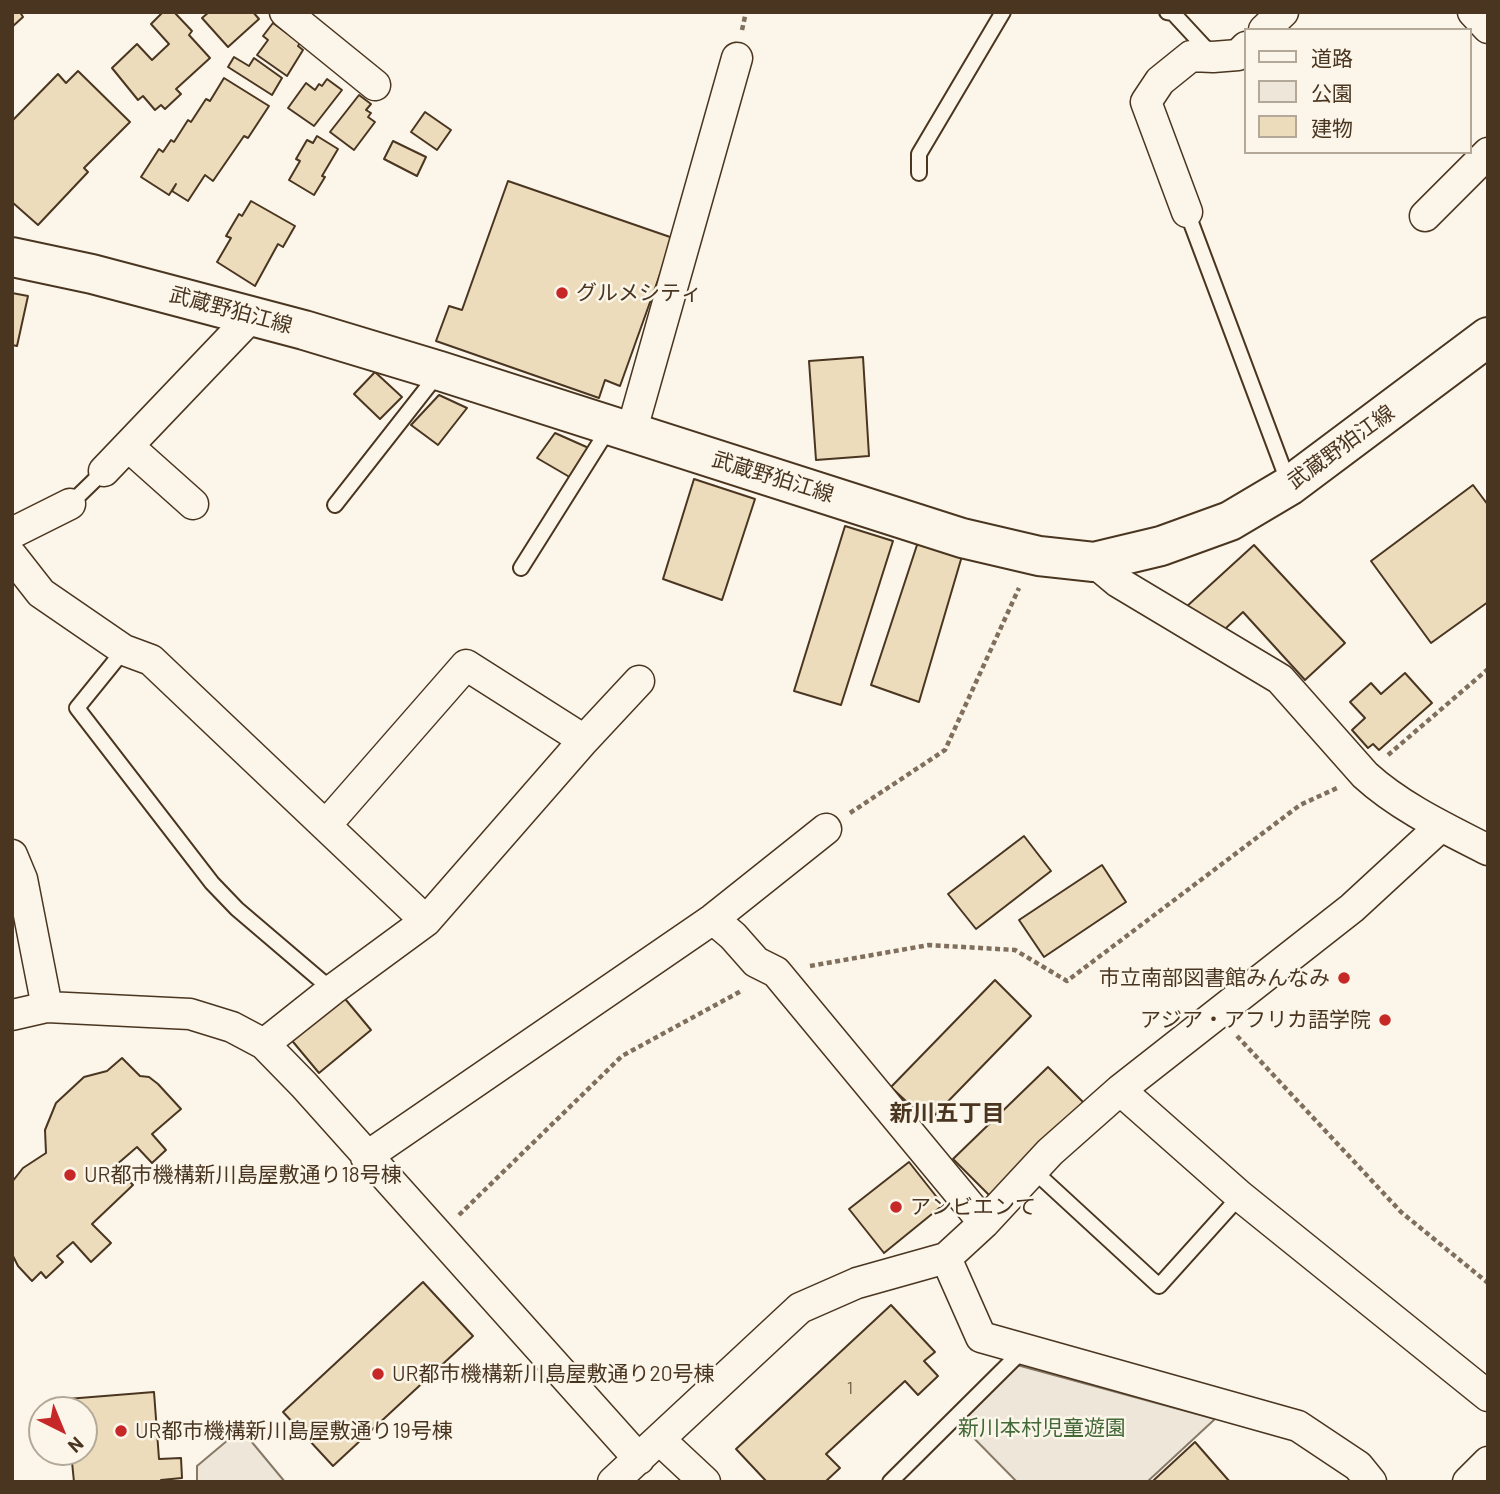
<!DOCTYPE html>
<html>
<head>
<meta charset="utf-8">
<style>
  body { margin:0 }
  #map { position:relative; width:1500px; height:1494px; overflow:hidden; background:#fbf6e9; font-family:Barlow,"Noto Sans JP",sans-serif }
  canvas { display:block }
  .frame { position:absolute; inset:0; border:14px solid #4a3520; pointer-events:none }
  .legend { position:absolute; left:1244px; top:28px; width:228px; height:126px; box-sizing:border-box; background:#fbf6e9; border:2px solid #b4a999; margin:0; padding:9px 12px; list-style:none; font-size:21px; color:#4a3520 }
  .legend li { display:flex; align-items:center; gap:14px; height:35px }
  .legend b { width:35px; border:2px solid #b4a999 }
  .north { position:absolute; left:28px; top:1396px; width:70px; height:70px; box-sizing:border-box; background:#fbf6e9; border:2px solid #b4a999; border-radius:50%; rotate:137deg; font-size:19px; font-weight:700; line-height:28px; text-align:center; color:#4a3520 }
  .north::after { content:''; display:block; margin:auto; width:24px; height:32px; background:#c62828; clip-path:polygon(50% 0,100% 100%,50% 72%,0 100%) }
</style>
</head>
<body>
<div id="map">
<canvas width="1500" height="1494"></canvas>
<div class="frame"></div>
<ul class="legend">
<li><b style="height:9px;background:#fbf6e9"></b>道路</li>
<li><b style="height:19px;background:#ede6d9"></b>公園</li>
<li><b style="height:19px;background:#ecdcbc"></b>建物</li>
</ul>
<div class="north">N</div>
</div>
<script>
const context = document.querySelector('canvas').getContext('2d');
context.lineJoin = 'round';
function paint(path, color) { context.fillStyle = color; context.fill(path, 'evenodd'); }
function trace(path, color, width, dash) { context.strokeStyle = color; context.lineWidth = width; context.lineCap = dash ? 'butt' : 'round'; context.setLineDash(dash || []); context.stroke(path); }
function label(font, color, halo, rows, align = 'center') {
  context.font = font + ' Barlow,"Noto Sans JP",sans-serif'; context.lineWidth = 5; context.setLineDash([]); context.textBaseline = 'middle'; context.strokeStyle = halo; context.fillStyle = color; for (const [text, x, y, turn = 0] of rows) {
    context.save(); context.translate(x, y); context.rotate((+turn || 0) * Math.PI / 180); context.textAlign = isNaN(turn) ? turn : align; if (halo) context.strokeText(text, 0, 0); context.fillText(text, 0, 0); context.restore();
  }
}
const green = new Path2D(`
  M1017 1365 1215 1419 1147 1482H1017L957 1421Z
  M241 1429 285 1482H197V1466Z`);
const building = new Path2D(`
  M12 12H20L23 17 12 27Z
  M163 12H174L192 31 189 35 210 58 176 89 181 94 165 109 161 105 155 110 143 96 138 100 112 68 137 44 152 60 169 44 151 24Z
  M209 12H253L259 19 228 47 202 18Z
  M273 23 300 43 298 46 303 50 287 76 257 55 268 40 263 36Z
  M234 57 249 66 254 58 282 78 272 95 228 67Z
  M78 71 130 122 84 168 88 172 38 225 12 202V121L58 74 66 83Z
  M224 78 269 106 248 138 244 136 213 181 205 175 188 201 172 191 176 184 169 195 141 177 159 149 163 152 171 140 174 142 188 120 191 122 206 99 210 101Z
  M327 79 342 90 314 126 288 108 306 83 315 90 319 84 322 86Z
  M359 95 371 104 366 110 371 113 368 117 375 122 354 150 330 132Z
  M425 112 451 130 437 150 411 132Z
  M317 136 338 149 322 176 325 177 314 195 289 180 300 161 296 159 307 140 313 143Z
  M393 141 426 157 417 176 384 159Z
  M508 181 673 238 620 386 605 380 599 398 436 341 449 306 462 310Z
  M251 201 295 226 283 247 278 244 255 286 217 262 231 238 226 236 239 214 242 216Z
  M12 293 28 296 17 346 12 345Z
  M863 357 869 456 816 460 809 361Z
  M375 372 402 397 380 419 354 394Z
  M439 395 467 408 438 445 411 425Z
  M555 433 591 449 573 479 537 458Z
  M694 479 755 499 722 600 663 579Z
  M1473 485 1488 505V602L1431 643 1371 561Z
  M845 526 893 541 841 705 794 691Z
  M918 542 962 556 919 702 871 685Z
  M1254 545 1345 643 1305 680 1243 612 1225 629 1185 608Z
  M1405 673 1432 703 1379 750 1373 744 1368 748 1352 730 1365 718 1350 702 1371 683 1381 694Z
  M1024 836 1051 871 976 929 948 894Z
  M1102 865 1126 902 1044 957 1019 920Z
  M995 980 1031 1016 928 1122 891 1087Z
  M341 994 371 1030 319 1073 289 1037Z
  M122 1058 140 1076 149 1077 158 1084 181 1109 152 1134 166 1150 152 1163 137 1147 115 1166 133 1185 92 1224 111 1243 91 1262 73 1242 57 1256 63 1262 46 1278 41 1272 32 1281 18 1266 12 1254V1182L23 1168 46 1153 45 1130 56 1103 84 1077 107 1071Z
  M1048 1067 1086 1105 991 1197 953 1159Z
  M909 1162 943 1205 884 1253 849 1209Z
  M423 1282 473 1336 333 1466 283 1412Z
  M891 1305 935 1352 924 1361 938 1376 918 1395 905 1381 826 1454 840 1468 825 1482H767L736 1449Z
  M154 1392 159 1459 181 1458 182 1478 161 1480V1482H74L71 1452H84V1410H68L67 1399Z
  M1195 1442 1230 1482H1152L1155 1479Z`);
const path = new Path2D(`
  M742 30 746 12
  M1388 755 1488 669
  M850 813 945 750 1019 588
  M810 966 929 945 1015 950 1067 981 1300 805 1337 788
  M1237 1036 1401 1212 1488 1283
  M459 1215 622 1056 743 990`);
const service = new Path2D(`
  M1167 12 1173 13 1211 54
  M919 173V154L1003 12
  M1187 212 1289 484
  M70 504 104 471
  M335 505 437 375
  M521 568 609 428
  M124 650 77 708 212 883 237 909 332 990
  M1033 1170 1159 1286 1240 1196
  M890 1482 1024 1349`);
const minor = new Path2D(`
  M285 12 375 85
  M1473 12 1488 28
  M1264 30 1283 12
  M1187 212 1146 102 1160 81 1191 56 1213 57 1238 55 1246 47
  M1425 216 1488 153
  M631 433 737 58
  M128 446 193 504
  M104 471 252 316
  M12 533 70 504
  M12 556 41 593 124 650 151 660 426 921
  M1094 562 1118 582 1280 679 1365 775C1400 807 1445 828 1488 850
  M326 825 466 665 584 740
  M12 855 22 879 47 1007
  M713 919 733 936 756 962 776 972 984 1223
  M12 1015 47 1007 190 1014 232 1027 264 1044 304 1085 639 1459
  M264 1044 332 990 426 921 584 740 639 681
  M1120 1090 1240 1196 1488 1396
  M366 1157 713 919 826 829
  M946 1258 981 1337 1298 1426 1358 1466 1371 1482
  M660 1440 705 1482
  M613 1482 800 1308 857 1283 946 1258 984 1223 1050 1152 1120 1090 1352 908 1441 826
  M1468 1482 1488 1462`);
const secondary = new Path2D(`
  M12 257 92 274 304 330 440 371 962 538 1039 556 1094 562 1161 546 1230 521 1289 486 1488 337`);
const markers = [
  [562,293,7,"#c62828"],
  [1344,978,7,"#c62828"],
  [1385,1020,7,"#c62828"],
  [70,1175,7,"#c62828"],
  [896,1207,7,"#c62828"],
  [378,1374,7,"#c62828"],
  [121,1431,7,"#c62828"]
];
const numberNames = [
  ["1",850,1388]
];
const poiNames = [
  ["グルメシティ",576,293],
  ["市立南部図書館みんなみ",1330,978,"right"],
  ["アジア・アフリカ語学院",1371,1020,"right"],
  ["UR都市機構新川島屋敷通り18号棟",84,1175],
  ["アンビエンて",910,1207],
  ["UR都市機構新川島屋敷通り20号棟",392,1374],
  ["UR都市機構新川島屋敷通り19号棟",135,1431]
];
const streetNames = [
  ["武蔵野狛江線",231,310,15],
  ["武蔵野狛江線",1341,447,-36],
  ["武蔵野狛江線",773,477,17]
];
const parkNames = [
  ["新川本村児童遊園",1042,1428]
];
const neighbourhoodNames = [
  ["新川五丁目",947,1113]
];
paint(green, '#ede6d9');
trace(green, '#887966', 2);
paint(building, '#ecdcbc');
trace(building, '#4a3520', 2);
trace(service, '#4a3520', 18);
trace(minor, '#4a3520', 33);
trace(secondary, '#4a3520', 42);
trace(path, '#7f6f5c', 4.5, [5, 3.5]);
trace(service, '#fbf6e9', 14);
trace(minor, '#fbf6e9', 30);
trace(secondary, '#fbf6e9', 38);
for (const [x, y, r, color] of markers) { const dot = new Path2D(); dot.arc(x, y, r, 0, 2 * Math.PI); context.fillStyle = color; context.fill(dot); trace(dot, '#fbf6e9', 2.5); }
label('18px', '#725f47', null, numberNames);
label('21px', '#4a3520', '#fbf6e9', poiNames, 'left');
label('21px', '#4a3520', '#fbf6e9', streetNames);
label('21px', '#436837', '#fbf6e9', parkNames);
label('bold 23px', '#4a3520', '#fbf6e9', neighbourhoodNames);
</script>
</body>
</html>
